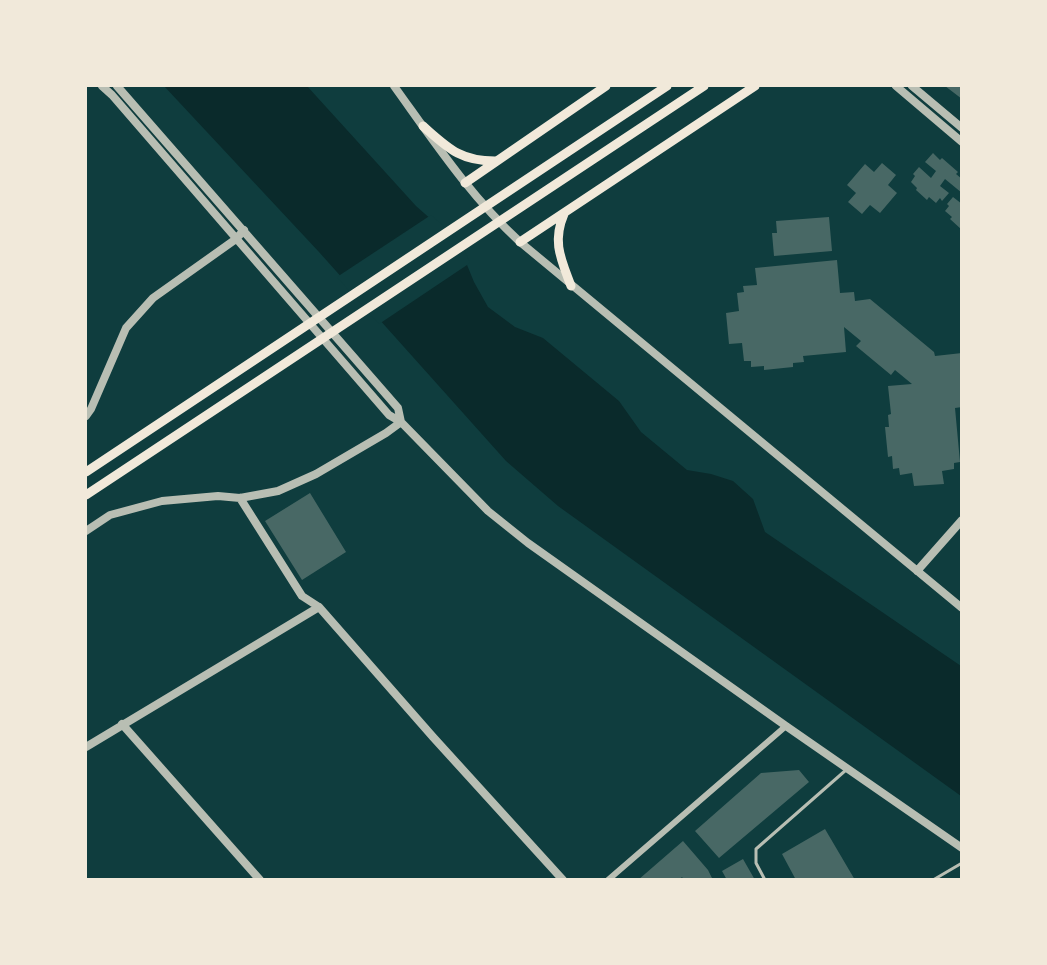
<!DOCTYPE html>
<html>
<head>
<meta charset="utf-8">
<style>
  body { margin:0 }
  #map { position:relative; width:1047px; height:965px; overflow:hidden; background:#0f3d3e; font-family:"Times New Roman",serif }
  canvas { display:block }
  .frame { position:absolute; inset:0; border:87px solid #f1e9da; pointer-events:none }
</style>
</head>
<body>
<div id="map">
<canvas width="1047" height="965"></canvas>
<div class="frame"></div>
</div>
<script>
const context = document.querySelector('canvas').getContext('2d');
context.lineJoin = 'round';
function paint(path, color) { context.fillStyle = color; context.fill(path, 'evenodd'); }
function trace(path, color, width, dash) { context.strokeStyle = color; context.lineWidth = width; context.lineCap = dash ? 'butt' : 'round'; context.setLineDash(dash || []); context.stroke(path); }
const water = new Path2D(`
  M164 86H307L416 206 458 243 474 282 488 307 515 327 543 338 619 401 641 432 687 470 711 474 733 481 753 499 765 532 961 666V796L558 506 506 461 319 252Z`);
const pier = new Path2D(`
  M431 215 461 241 470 263 379 324 337 277Z`);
const building = new Path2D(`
  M945 86H962V99Z
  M933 153 940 160 942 158 958 172 956 174 962 179V193L945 179 940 186 949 193 942 201 940 198 936 203 929 197 927 200 916 190 917 188 911 182 915 176 913 174 919 167 931 178 936 171 925 162Z
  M882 163 896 175 888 185 897 193 880 213 870 205 862 214 848 202 856 193 847 185 865 164 874 172Z
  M953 197 962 204V230L950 219 952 217 945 211 949 206 947 204Z
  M829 217 832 251 774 256 772 233H777L776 221Z
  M837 260 840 293 854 292 855 301 870 299 934 352 935 356 962 353V407L955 408 960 462 954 463V469L942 471 944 484 914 486 912 473 900 475 899 468 893 469 892 456 888 457 885 427H889L888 415 891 414 888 386 912 384 895 370 891 375 856 346 861 341 844 327 846 352 803 356 804 362 793 363V367L764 370V366L751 367V361H744L742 343 729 344 726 313 739 311 737 293 744 292 743 286 757 285 755 268Z
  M310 493 346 552 302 580 265 521Z
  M799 770 809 782 719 858 695 831 761 773Z
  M825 829 855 880H796L782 854Z
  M683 841 708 870 713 880H684L682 877 679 880H638Z
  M743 859 755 880H727L722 871Z`);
const service = new Path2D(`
  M765 880 756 863V849L846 770
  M933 880 962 863`);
const minor = new Path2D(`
  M608 880 786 726`);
const tertiary = new Path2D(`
  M102 86 112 95 389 415 401 422 488 511 528 543 786 726 962 848
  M117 86 398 408 401 422
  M394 86C433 140 470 196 520 242L962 608
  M896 86 962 142
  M912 86 962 128
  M86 416 91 409 126 328 153 298 236 239 244 230
  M240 498 302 596 319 607 433 737 563 880
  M86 531 110 515 162 501 218 496 240 498 278 491 316 474 386 433 401 422
  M917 571 962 520
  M122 724 260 880
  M86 747 319 607`);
const secondary = new Path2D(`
  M423 126C448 148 460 161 495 161
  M465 183 606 86
  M564 214C552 242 561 259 571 286
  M520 242 755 86
  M86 472 667 86
  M86 495 704 86`);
paint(water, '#0a2a2b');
paint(pier, '#0f3d3e');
paint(building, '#486865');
trace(service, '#b8beb3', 3);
trace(minor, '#b8beb3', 6);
trace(tertiary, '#b8beb3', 8);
trace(secondary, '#f1e9da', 9);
</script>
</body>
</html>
